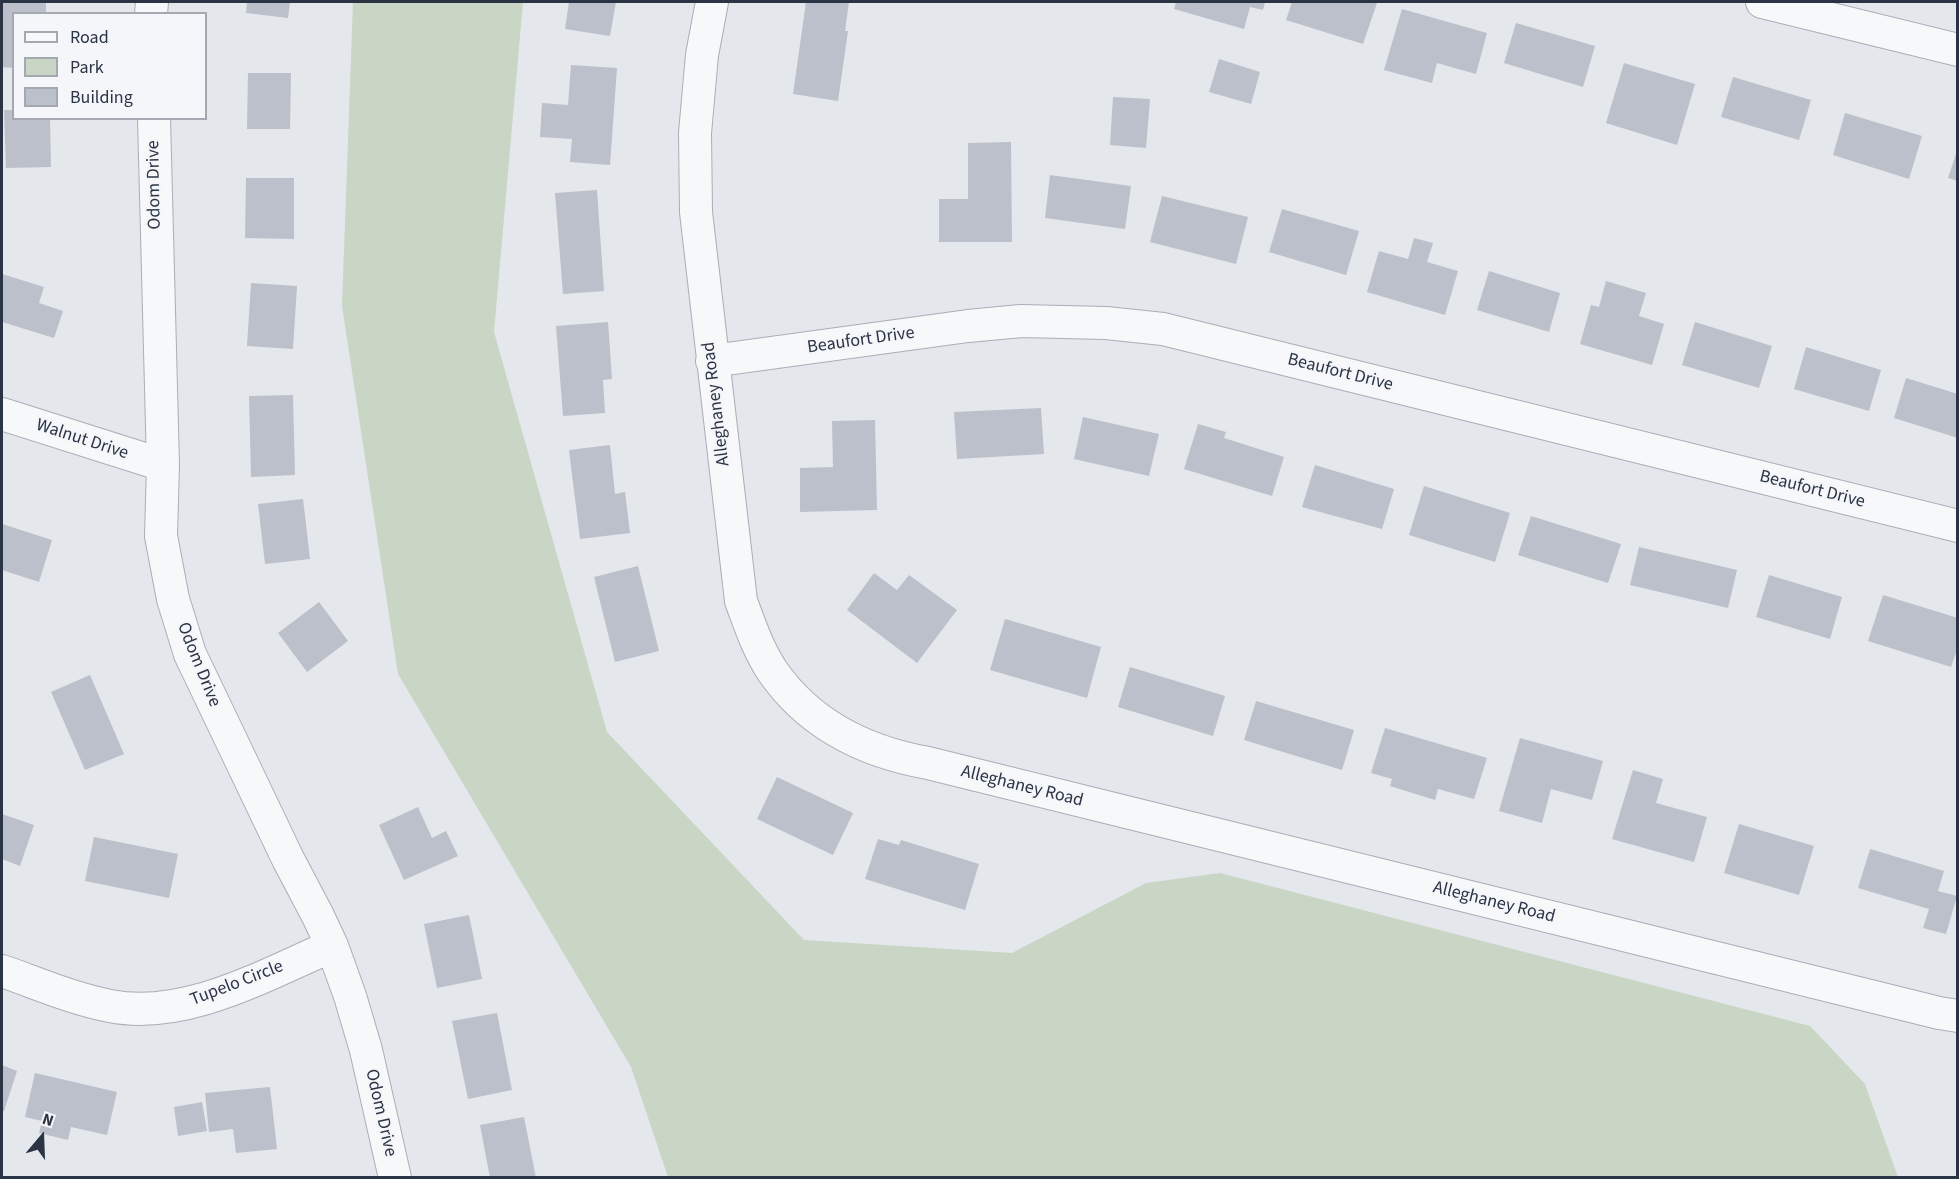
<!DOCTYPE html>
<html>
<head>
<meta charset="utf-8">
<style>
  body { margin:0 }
  #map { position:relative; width:1959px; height:1179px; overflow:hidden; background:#e4e7ec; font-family:"Source Sans 3",sans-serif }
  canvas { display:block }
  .frame { position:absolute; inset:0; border:3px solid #2b3445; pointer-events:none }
  .legend { position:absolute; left:12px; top:12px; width:195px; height:108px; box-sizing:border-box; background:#f4f6f9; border:2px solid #a4a8b1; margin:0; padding:8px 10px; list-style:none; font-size:18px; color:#2b3445 }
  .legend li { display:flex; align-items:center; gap:12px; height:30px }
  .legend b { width:30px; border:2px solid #a4a8b1 }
  .north { position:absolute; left:12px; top:1107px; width:60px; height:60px; -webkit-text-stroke:4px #f4f6f9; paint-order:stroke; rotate:19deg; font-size:16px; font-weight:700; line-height:24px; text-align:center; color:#2b3445 }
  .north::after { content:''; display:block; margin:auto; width:21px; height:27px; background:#2b3445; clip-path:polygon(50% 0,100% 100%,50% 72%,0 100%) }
</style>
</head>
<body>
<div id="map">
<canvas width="1959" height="1179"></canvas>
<div class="frame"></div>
<ul class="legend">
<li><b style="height:8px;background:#f7f8fa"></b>Road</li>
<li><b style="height:16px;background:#c9d6c5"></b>Park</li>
<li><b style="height:16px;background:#bbc0ca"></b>Building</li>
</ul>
<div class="north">N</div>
</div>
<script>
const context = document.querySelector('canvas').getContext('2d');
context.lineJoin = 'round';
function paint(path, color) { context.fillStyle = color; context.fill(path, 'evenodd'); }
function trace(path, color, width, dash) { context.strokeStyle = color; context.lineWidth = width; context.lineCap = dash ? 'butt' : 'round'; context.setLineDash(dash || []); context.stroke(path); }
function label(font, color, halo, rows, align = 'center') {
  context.font = font + ' "Source Sans 3",sans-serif'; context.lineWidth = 4.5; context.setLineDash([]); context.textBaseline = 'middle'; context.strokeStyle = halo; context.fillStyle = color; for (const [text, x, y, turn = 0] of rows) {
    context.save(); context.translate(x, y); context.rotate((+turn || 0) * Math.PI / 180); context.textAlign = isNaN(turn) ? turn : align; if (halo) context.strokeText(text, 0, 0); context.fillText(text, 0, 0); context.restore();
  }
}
const green = new Path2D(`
  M353 2H523L494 332 607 732 804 940 1012 953 1146 883 1220 873 1810 1026 1865 1084 1898 1177H668L631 1067 398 674 342 306Z`);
const building = new Path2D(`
  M2 2H46V14H14V68L2 67Z
  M247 2H290L288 18 246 13Z
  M569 2H616L610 36 565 29Z
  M806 2H849L845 31H848L838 101 793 94Z
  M1176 2H1265L1263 10 1250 7 1244 29 1174 9Z
  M1292 2H1373L1377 3 1363 44 1286 20Z
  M1402 9 1487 33 1476 74 1437 63 1432 83 1384 70Z
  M1516 23 1595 46 1583 87 1504 63Z
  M1219 59 1260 72 1251 104 1209 92Z
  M1624 63 1695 84 1677 145 1606 123Z
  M571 65 617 68 610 165 570 162 572 139 540 137 542 103 568 105Z
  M248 73H291L290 129H247Z
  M1733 77 1811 100 1799 140 1721 117Z
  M1113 97 1150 99 1146 148 1110 145Z
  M4 110H14V118H50L51 167 6 168Z
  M1845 113 1922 136 1909 179 1833 155Z
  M1011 142 1012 242H939V199H968V143Z
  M1957 151H1958V181L1948 178Z
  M1050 175 1131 186 1125 229 1045 218Z
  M246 178H294V239L245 238Z
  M597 190 604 291 563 294 555 193Z
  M1162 196 1248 217 1236 264 1150 242Z
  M1282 209 1359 231 1346 275 1269 252Z
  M1414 238 1433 243 1427 262 1458 271 1445 315 1367 292 1379 251 1408 259Z
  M1489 271 1560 293 1549 332 1477 310Z
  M2 274 44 287 39 303 63 311 54 338 2 322Z
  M1606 281 1646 293 1639 316 1664 324 1652 365 1580 344 1591 305 1599 307Z
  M251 283 297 286 293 349 247 346Z
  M608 322 612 379 603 380 605 413 563 416 556 326Z
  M1695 322 1772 346 1759 388 1682 365Z
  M1806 347 1881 370 1869 411 1794 389Z
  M1906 378 1958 394V438L1894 418Z
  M293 395 295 475 251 477 249 396Z
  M1041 408 1044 454 957 459 954 412Z
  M1083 417 1159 434 1149 476 1074 459Z
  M875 420 877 510 800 512V468L833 467 832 421Z
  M1198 424 1226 432 1224 438 1284 457 1272 496 1184 469Z
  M610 445 615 494 625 492 630 533 580 539 569 450Z
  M1315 465 1394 489 1382 529 1302 507Z
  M1424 486 1510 513 1495 562 1409 535Z
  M303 499 310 559 265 564 258 504Z
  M1531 516 1621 544 1608 583 1518 555Z
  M2 524 52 540 39 582 2 570Z
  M1639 547 1737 570 1728 608 1630 585Z
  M638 566 659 651 615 662 594 577Z
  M874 573 897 590 909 575 957 610 917 663 847 610Z
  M1769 575 1842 597 1830 639 1756 617Z
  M1883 595 1958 618V647L1951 667 1868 641Z
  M319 602 348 641 307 672 278 633Z
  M1005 619 1101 647 1087 698 990 670Z
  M1130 667 1225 696 1213 736 1118 707Z
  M90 675 124 754 85 770 51 692Z
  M1256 701 1354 730 1342 770 1244 740Z
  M1385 728 1487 758 1474 799 1438 789 1435 800 1390 786 1392 779 1371 773Z
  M1520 738 1603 761 1592 800 1551 789 1542 823 1499 811Z
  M1633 770 1663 779 1656 803 1707 817 1694 862 1612 839Z
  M777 777 853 813 833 855 757 819Z
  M418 807 432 838 446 831 458 856 404 880 379 825Z
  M2 814 34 825 20 866 2 859Z
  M1739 824 1814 846 1799 895 1724 873Z
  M94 837 178 854 169 898 85 881Z
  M878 839 899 845 901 840 979 864 965 910 865 879Z
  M1870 849 1944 871 1938 891 1957 896 1946 934 1923 928 1929 909 1858 888Z
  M469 915 482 979 437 988 424 924Z
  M497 1013 512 1090 468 1099 452 1021Z
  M2 1065 17 1071 4 1111H2Z
  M35 1073 117 1092 107 1135 71 1127 68 1140 39 1133 42 1121 25 1117Z
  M270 1087 277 1149 236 1153 233 1129 209 1132 205 1093Z
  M202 1102 207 1131 178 1136 174 1107Z
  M524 1117 536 1178H490L480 1125Z`);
const street = new Path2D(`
  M712 2 702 55 695 133 696 212 741 601C750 625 758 650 773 672 810 725 866 752 928 763L1939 1013 1958 1016
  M1762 2 1958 50
  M151 14 152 2
  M154 118 163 465 161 536 173 599 190 654 288 859 318 916 332 946 350 996 366 1050 395 1178
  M712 361 968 326 1021 321 1106 323 1163 329 1958 526
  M2 414 163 465
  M2 971C37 983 73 999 110 1006 185 1021 264 975 332 946`);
const streetNames = [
  ["Odom Drive",155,185,-91],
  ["Beaufort Drive",861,341,-8],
  ["Beaufort Drive",1340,373,14],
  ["Alleghaney Road",717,404,-97],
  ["Walnut Drive",82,440,18],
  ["Beaufort Drive",1812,490,14],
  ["Odom Drive",198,665,68],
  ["Alleghaney Road",1022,787,14],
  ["Alleghaney Road",1494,903,14],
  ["Tupelo Circle",237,984,-21],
  ["Odom Drive",380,1113,77]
];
paint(green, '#c9d6c5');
paint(building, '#bbc0ca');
trace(street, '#a9aeb7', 34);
trace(street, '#f7f8fa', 32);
label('18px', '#2b3445', '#f4f6f9', streetNames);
</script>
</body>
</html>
